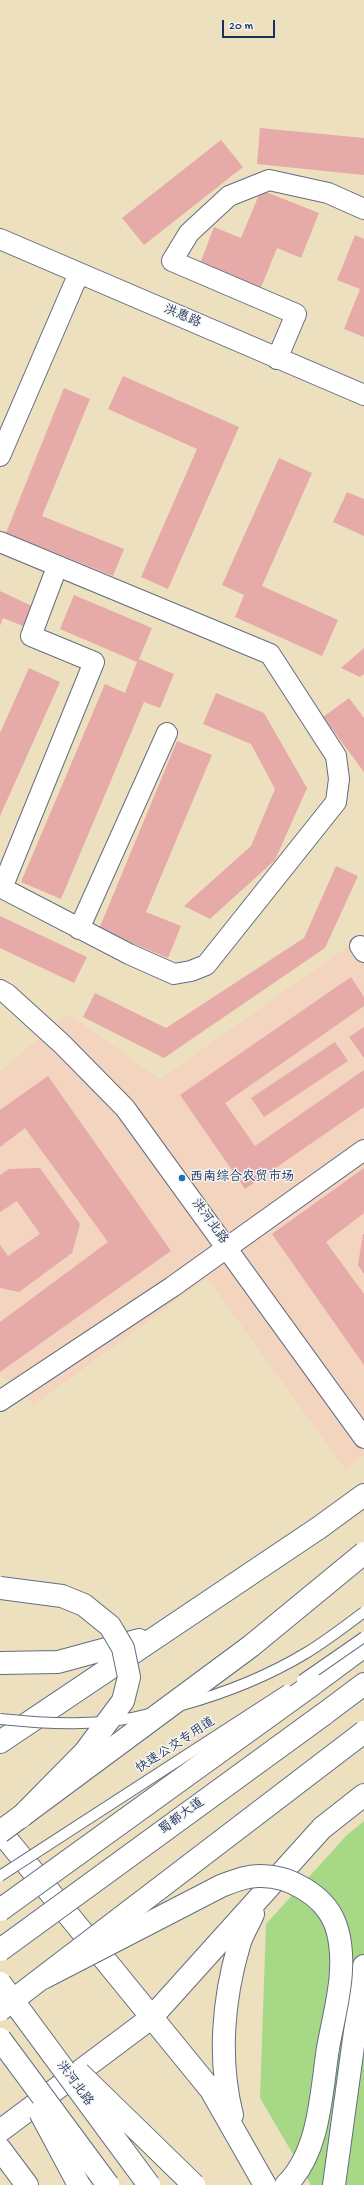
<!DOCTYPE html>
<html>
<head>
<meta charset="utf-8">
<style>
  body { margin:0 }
  #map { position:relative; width:364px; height:2185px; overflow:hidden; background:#ede0bf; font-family:"Gochi Hand",sans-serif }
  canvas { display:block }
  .scale { position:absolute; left:222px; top:20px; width:53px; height:18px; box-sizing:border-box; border:2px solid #1b2f5e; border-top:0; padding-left:5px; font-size:12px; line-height:14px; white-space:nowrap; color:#1b2f5e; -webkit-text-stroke:3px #f6f6f2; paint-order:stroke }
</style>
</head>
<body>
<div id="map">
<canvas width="364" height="2185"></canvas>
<div class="scale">20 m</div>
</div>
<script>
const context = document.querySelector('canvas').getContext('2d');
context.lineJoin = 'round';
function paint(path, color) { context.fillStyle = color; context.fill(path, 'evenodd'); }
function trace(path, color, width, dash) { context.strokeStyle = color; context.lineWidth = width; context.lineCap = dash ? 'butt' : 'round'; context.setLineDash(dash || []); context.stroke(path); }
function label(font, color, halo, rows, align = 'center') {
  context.font = font + ' "Gochi Hand","LXGW WenKai TC",sans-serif'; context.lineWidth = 3; context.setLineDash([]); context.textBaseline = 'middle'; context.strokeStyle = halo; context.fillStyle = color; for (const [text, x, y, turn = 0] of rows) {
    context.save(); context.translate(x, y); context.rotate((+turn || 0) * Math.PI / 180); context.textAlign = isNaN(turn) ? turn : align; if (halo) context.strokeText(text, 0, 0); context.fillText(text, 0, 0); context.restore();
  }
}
const built = new Path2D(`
  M364 935V1455L345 1469 207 1278 34 1405 0 1374V1071L69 1014 160 1079Z`);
const green = new Path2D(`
  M364 1821V2185H311L260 2098 266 1924 347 1835Z`);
const building = new Path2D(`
  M260 128 364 138V175L257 164Z
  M221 140 243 167 144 245 122 218Z
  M261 190 319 213 301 258 277 248 260 290 199 266 214 227 241 238Z
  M355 235 364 239V337L344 329 360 289 337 280Z
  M123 376 239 427 168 589 141 577 197 449 108 409Z
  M64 388 90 399 42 516 124 549 113 576 6 533Z
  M279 458 312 473 262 586 338 620 322 656 235 617 244 595 222 585Z
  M347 492 364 499V536L333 522Z
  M0 591 32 606 23 626 3 618 0 626Z
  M74 595 152 628 139 659 174 674 160 708 144 702 61 899 21 882 105 684 125 693 137 662 60 629Z
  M364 648V674L360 677 341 668Z
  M29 668 60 682 0 816V733Z
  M216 693 264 713 307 788 275 860 210 919 184 906 251 846 275 789 251 744 203 724Z
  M349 698 364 718V772L323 717Z
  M177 741 212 755 146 912 181 926 168 958 99 929Z
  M336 866 358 876 325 948 164 1058 83 1017 95 993 166 1028 304 938Z
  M0 916 87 957 74 983 0 948Z
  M351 977 364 997V1006L225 1103 255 1146 364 1070V1107L245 1189 180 1095Z
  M364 1027V1058L349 1037Z
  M335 1042 348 1061 264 1117 251 1098Z
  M48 1076 171 1251 0 1372V1322L108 1242 25 1128 0 1147V1110Z
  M40 1168 80 1224 72 1253 19 1292 0 1288V1245L8 1256 40 1234 17 1201 0 1212V1175L9 1169Z
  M364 1168V1213L326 1242 364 1294V1365L272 1234Z
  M363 1234H364V1274L358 1265Z`);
const street = new Path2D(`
  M0 239 364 395
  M277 359 296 314 172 261 189 233 229 196 269 180 328 193 364 209
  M0 456 79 273
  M0 542 270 654 336 756 339 779 336 802 206 965 191 971 174 974 129 954 2 888 94 662 31 636 57 567
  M79 929 167 733
  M360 946 364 952
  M0 990 7 994 62 1044 125 1108 364 1438
  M0 1401 172 1287 364 1150`);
const secondary = new Path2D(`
  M0 1663 58 1662 139 1640
  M0 1742 320 1527 364 1495
  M0 1831 211 2090 265 2185
  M232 2115C218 2060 223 1999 239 1945 242 1934 249 1924 253 1914
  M0 2131 151 2018 322 1828 364 1795
  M0 2149 27 2185`);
const primary = new Path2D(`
  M286 2185C320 2152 321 2093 328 2048
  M334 2185 364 1966`);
const highway = new Path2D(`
  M313 1684 364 1646
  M324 1714 364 1684`);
const laneBridge = new Path2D(`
  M302 1680 364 1637
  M182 1705C225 1693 268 1676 306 1653 326 1641 345 1626 364 1612
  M0 1719C47 1724 102 1727 149 1714
  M0 1876 287 1690`);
const secondaryBridge = new Path2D(`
  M0 1832 251 1646 364 1553
  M0 2010 364 1732`);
const primaryBridge = new Path2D(`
  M0 1588 62 1596 84 1605 110 1626 123 1648 129 1677 123 1701 85 1752 21 1817
  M43 1978 221 1886C234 1881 248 1875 262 1876 289 1876 323 1895 334 1921 340 1934 342 1954 341 1969 341 1991 332 2025 328 2048
  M0 1983 149 2185
  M0 2039 108 2185
  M79 2073 194 2185
  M40 2112 79 2185`);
const highwayBridge = new Path2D(`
  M0 1910 313 1684
  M0 1950 324 1714`);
const markers = [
  [182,1178,4,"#1f6fb2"]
];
const streetNames = [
  ["洪惠路",182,317,23],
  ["洪河北路",209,1222,54],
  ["快速公交专用道",176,1746,-33],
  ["蜀都大道",182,1817,-36],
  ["洪河北路",74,2084,54]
];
const poiNames = [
  ["西南综合农贸市场",190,1178]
];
paint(built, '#f3d4bf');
paint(green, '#a7d886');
paint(building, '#e6aaa8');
trace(street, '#646d80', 22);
trace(secondary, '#646d80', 24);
trace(primary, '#646d80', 24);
trace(highway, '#646d80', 24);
trace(street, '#fff', 20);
trace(secondary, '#fff', 22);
trace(primary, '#fff', 22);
trace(highway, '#fff', 22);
trace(laneBridge, '#646d80', 12, []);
trace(secondaryBridge, '#646d80', 24, []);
trace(primaryBridge, '#646d80', 24, []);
trace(highwayBridge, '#646d80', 24, []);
trace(laneBridge, '#fff', 10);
trace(secondaryBridge, '#fff', 22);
trace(primaryBridge, '#fff', 22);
trace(highwayBridge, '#fff', 22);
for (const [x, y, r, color] of markers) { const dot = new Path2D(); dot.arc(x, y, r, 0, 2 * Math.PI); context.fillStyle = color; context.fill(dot); trace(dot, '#f6f6f2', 1.5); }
label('13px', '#1b2f5e', '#f6f6f2', streetNames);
label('13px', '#1b2f5e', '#f6f6f2', poiNames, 'left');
</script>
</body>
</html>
